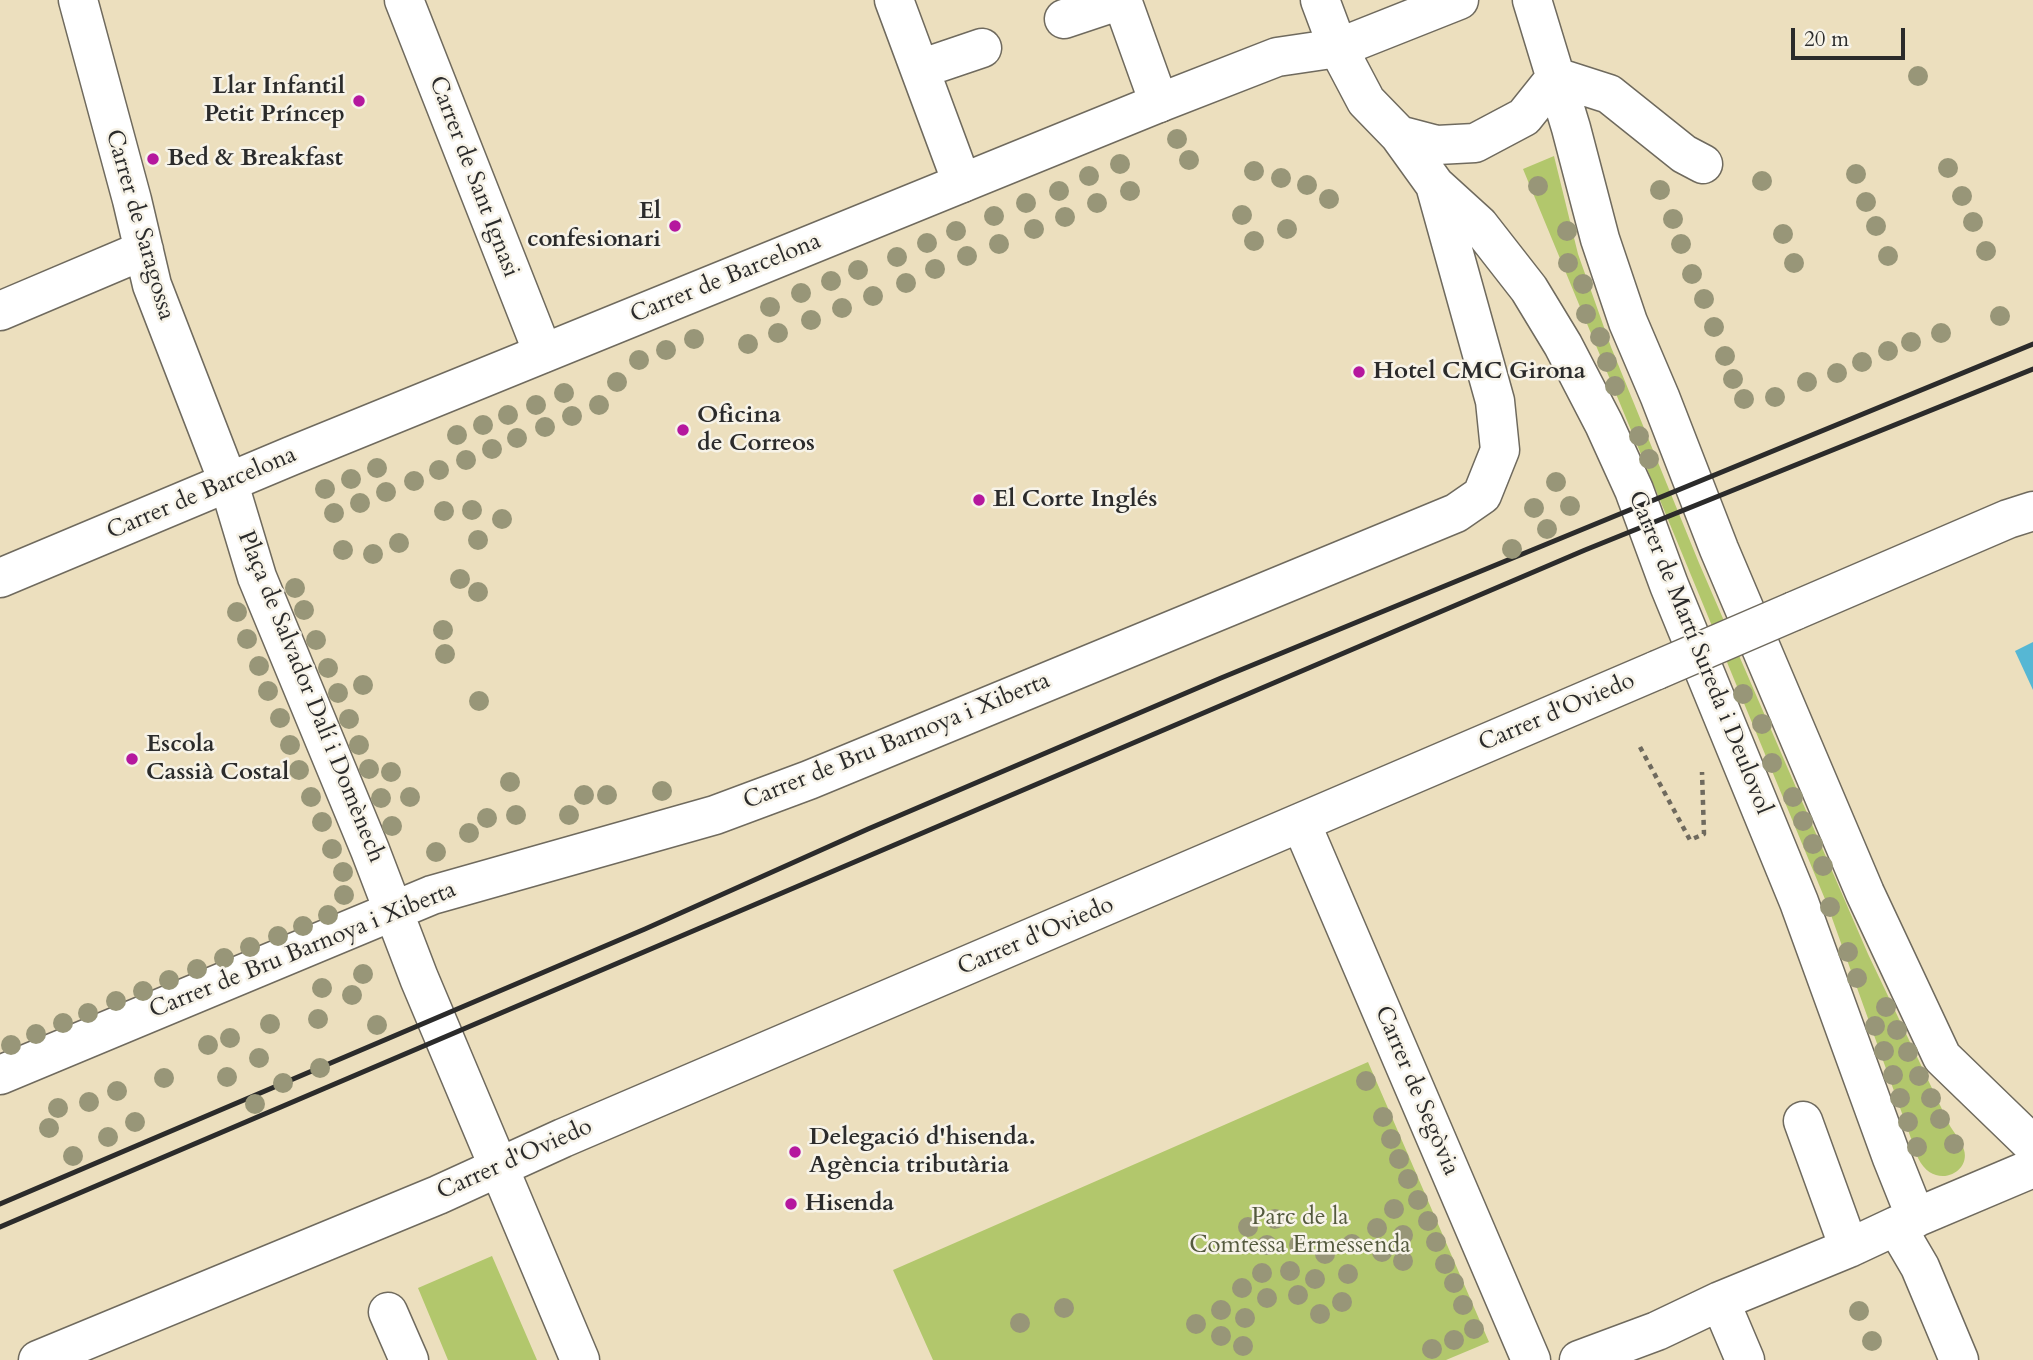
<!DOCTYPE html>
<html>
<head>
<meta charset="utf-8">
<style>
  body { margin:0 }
  #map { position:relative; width:2033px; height:1360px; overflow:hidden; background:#ecdfbe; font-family:Cardo,serif }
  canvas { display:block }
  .scale { position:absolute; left:1791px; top:28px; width:114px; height:32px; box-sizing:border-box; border:4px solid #2b2b2b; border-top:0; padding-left:9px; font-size:21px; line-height:24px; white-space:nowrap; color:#2b2b2b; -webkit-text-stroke:5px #f7f3e8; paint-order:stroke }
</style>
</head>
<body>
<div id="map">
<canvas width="2033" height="1360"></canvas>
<div class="scale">20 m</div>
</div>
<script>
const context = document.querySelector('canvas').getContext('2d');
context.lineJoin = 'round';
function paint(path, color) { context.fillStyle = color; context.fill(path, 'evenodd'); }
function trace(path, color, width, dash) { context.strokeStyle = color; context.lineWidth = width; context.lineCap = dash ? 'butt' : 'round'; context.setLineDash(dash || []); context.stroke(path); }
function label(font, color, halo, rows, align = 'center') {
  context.font = font + ' Cardo,serif'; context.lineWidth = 5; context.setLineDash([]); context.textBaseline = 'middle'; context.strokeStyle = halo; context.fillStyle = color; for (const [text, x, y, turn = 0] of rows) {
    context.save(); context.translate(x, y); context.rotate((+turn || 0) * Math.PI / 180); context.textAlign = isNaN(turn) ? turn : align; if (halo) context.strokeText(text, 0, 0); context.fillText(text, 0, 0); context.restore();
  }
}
const green = new Path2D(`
  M1554 156 1578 254 1611 347 1699 563 1868 954 1950 1126C1955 1134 1962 1142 1964 1150 1971 1173 1934 1191 1918 1158L1827 904 1523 169Z
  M1368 1062 1489 1342 1446 1360H933L893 1270Z
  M492 1256 537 1360H448L418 1288Z`);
const water = new Path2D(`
  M2033 642V690L2015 651Z`);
const path = new Path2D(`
  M1640 747 1690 840 1704 834 1702 772`);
const minor = new Path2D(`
  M78 0 132 200 152 285 229 484 257 577 370 850 419 978 580 1360
  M404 0 543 353
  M894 0 962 183
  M1122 0 1159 103
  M1320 0 1338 48 1366 101 1399 135 1435 185 1479 225 1529 289 1563 345 1604 424 1634 490 1669 585 1799 902 1892 1158 1916 1218
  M1532 0 1571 128 1600 239 1628 322 1660 397 1719 549 1865 893 1942 1057 2033 1145
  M1064 19 1121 0
  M920 69 982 48
  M1556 77 1609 94 1684 154 1703 164
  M1399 135 1437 145 1475 143 1524 117 1556 77
  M0 311 144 250
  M1794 611 2008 519 2033 511
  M1301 823 1531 1360
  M0 1075 432 895 715 815 809 780 1456 513 1482 495 1500 450 1495 401 1435 185
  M1803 1121 1849 1248
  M1896 1226 1920 1267 1959 1360
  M1720 1301 1745 1360
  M388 1312 409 1360
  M38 1360 438 1195 563 1138 1657 670
  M1579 1360 1657 1331 1720 1301 1849 1248 1896 1226 2033 1168`);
const major = new Path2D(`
  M0 578 291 456 1159 103 1277 57 1338 48 1459 0`);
const rail = new Path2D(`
  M0 1204 645 929 868 829 1221 678 2033 344
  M0 1227 1585 550 2033 369`);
const minorBridge = new Path2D(`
  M1657 670 1794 611`);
const trees = [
  [1918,76],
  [1177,139],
  [1189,160],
  [1120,164],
  [1948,168],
  [1254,171],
  [1856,174],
  [1089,176],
  [1281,178],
  [1762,181],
  [1307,185],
  [1538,186],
  [1660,190],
  [1059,191],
  [1130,191],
  [1962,196],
  [1329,199],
  [1866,202],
  [1026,203],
  [1097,203],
  [1242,215],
  [994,216],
  [1065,217],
  [1673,219],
  [1973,222],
  [1876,226],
  [1034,229],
  [1287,229],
  [956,231],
  [1567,231],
  [1783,234],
  [1254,241],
  [927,243],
  [999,244],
  [1681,244],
  [1986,251],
  [967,256],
  [1888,256],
  [897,257],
  [1568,263],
  [1794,263],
  [935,269],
  [858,270],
  [1692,274],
  [831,281],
  [906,283],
  [1583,284],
  [801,293],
  [873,296],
  [1704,299],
  [770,307],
  [842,308],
  [1586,314],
  [2000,316],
  [811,320],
  [1714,327],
  [778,333],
  [1941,333],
  [1600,337],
  [694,339],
  [1911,342],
  [748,344],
  [666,350],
  [1888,351],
  [1725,356],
  [639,360],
  [1607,362],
  [1862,362],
  [1837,373],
  [1733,379],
  [617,382],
  [1807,382],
  [1615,386],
  [564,393],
  [1775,397],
  [1744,399],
  [536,405],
  [599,405],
  [508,415],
  [572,416],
  [483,425],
  [545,427],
  [457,435],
  [1639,436],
  [517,438],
  [492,449],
  [1649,459],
  [466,460],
  [377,468],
  [439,470],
  [351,479],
  [414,481],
  [1556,482],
  [325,489],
  [386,492],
  [360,503],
  [1570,506],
  [1534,508],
  [472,510],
  [444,511],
  [334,513],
  [502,519],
  [1547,529],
  [478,540],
  [399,543],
  [1512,549],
  [343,550],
  [373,554],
  [460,579],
  [295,588],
  [478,592],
  [304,610],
  [237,612],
  [443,630],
  [247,639],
  [316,640],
  [445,654],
  [259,666],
  [328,668],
  [363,685],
  [268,691],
  [338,693],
  [1743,694],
  [479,701],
  [280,718],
  [349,719],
  [1762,724],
  [290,745],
  [359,745],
  [1772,763],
  [369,769],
  [299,770],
  [391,772],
  [510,782],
  [662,791],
  [584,795],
  [607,795],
  [311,797],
  [410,797],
  [1793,797],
  [381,798],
  [516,815],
  [569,815],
  [487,818],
  [1803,821],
  [322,822],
  [392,826],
  [469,833],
  [1813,844],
  [332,849],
  [436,852],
  [1823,866],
  [343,872],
  [344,895],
  [1830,907],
  [328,915],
  [303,926],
  [278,936],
  [250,947],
  [1848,952],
  [224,958],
  [197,969],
  [363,974],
  [1857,978],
  [169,980],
  [322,988],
  [143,991],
  [352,995],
  [116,1001],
  [1886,1007],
  [88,1013],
  [318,1019],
  [63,1023],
  [270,1024],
  [377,1025],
  [1875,1026],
  [1897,1030],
  [36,1034],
  [230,1038],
  [11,1045],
  [208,1045],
  [1884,1051],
  [1908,1052],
  [259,1058],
  [320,1068],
  [1893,1075],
  [1919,1076],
  [227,1077],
  [164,1078],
  [1366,1081],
  [283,1083],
  [117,1091],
  [1900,1098],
  [1931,1098],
  [89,1102],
  [255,1104],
  [58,1108],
  [1383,1117],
  [1940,1119],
  [135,1122],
  [1908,1122],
  [49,1128],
  [108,1137],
  [1391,1139],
  [1954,1144],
  [1917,1147],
  [73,1156],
  [1399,1159],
  [1408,1179],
  [1418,1200],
  [1394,1209],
  [1275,1219],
  [1428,1221],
  [1248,1227],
  [1377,1228],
  [1403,1235],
  [1436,1242],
  [1352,1244],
  [1267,1245],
  [1299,1245],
  [1382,1252],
  [1325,1254],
  [1403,1261],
  [1445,1264],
  [1290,1271],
  [1262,1273],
  [1348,1274],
  [1315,1279],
  [1454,1283],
  [1242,1288],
  [1298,1295],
  [1267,1298],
  [1342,1302],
  [1463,1305],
  [1064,1308],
  [1221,1310],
  [1859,1311],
  [1320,1314],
  [1245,1318],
  [1020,1323],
  [1196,1324],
  [1474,1329],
  [1221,1336],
  [1454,1340],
  [1872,1341],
  [1243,1346],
  [1432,1349]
];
const markers = [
  [359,101,7,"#b5179e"],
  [153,159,7,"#b5179e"],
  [675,226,7,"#b5179e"],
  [1359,372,7,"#b5179e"],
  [683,430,7,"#b5179e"],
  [979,500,7,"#b5179e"],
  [132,759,7,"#b5179e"],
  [795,1152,7,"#b5179e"],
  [791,1204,7,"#b5179e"]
];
const poiNames = [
  ["Llar Infantil",345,87,"right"],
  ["Petit Príncep",345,115,"right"],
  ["Bed & Breakfast",167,159],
  ["El",661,212,"right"],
  ["confesionari",661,240,"right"],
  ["Hotel CMC Girona",1373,372],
  ["Oficina",697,416],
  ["de Correos",697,444],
  ["El Corte Inglés",993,500],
  ["Escola",146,745],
  ["Cassià Costal",146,773],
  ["Delegació d'hisenda.",809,1138],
  ["Agència tributària",809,1166],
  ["Hisenda",805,1204]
];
const streetNames = [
  ["Carrer de Sant Ignasi",473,177,69],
  ["Carrer de Saragossa",139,225,74],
  ["Carrer de Barcelona",726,279,-22],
  ["Carrer de Barcelona",202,494,-23],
  ["Carrer de Martí Sureda i Deulovol",1699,653,68],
  ["Plaça de Salvador Dalí i Domènech",310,697,68],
  ["Carrer d'Oviedo",1557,713,-23],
  ["Carrer de Bru Barnoya i Xiberta",897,742,-22],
  ["Carrer d'Oviedo",1036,937,-23],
  ["Carrer de Bru Barnoya i Xiberta",303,951,-22],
  ["Carrer de Segòvia",1416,1091,67],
  ["Carrer d'Oviedo",515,1160,-24]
];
const parkNames = [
  ["Parc de la",1300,1218],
  ["Comtessa Ermessenda",1300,1246]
];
paint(green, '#b2c76c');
paint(water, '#56b7d4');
trace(minor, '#6f6a5e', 41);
trace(major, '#6f6a5e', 41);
trace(path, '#6f6a5e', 4.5, [5, 5]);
trace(minor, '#fff', 38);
trace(major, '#fff', 38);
trace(rail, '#2b2b2b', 5);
trace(minorBridge, '#6f6a5e', 41, []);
trace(minorBridge, '#fff', 38);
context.fillStyle = '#989678';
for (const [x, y] of trees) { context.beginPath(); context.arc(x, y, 10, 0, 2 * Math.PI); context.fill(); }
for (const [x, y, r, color] of markers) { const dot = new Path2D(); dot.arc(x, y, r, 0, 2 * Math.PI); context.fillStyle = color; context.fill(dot); trace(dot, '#f7f3e8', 2.5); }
label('bold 24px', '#2b2b2b', '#f7f3e8', poiNames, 'left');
label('24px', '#2b2b2b', '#f7f3e8', streetNames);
label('24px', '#545a3e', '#f7f3e8', parkNames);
</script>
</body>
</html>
